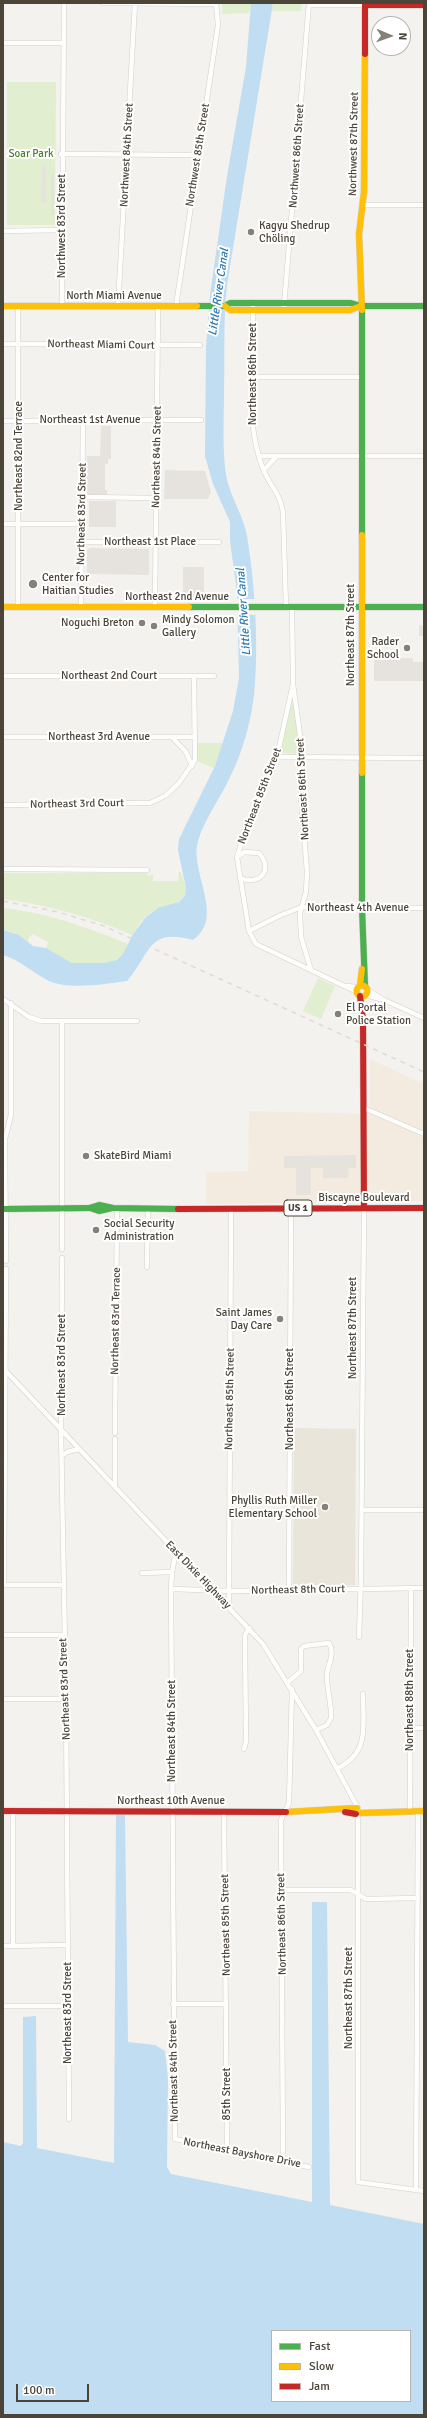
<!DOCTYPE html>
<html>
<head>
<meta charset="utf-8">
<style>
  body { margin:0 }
  #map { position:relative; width:427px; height:2418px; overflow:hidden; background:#f4f2ee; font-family:Signika,sans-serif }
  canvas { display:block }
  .frame { position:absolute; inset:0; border:4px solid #4b4439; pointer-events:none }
  .legend { position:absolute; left:271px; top:2330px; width:140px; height:72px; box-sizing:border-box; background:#fff; border:1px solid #b7b4b0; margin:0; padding:5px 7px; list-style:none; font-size:12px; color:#4b4439 }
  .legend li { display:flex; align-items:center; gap:8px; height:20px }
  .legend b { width:20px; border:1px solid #b7b4b0 }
  .north { position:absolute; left:371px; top:16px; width:40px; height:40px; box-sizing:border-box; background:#fff; border:1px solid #b7b4b0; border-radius:50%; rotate:92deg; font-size:11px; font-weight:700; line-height:16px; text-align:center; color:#4b4439 }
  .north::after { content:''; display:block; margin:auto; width:14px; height:18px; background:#868178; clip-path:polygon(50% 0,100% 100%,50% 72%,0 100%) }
  .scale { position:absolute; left:16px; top:2384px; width:73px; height:18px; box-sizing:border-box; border:2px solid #4b4439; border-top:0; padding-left:5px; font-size:12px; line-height:14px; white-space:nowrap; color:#4b4439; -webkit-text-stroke:3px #fff; paint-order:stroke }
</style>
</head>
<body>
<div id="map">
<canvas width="427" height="2418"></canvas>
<div class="frame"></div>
<ul class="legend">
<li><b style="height:5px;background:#4caf50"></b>Fast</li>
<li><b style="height:5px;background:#ffc107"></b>Slow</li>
<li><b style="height:5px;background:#c62828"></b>Jam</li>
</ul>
<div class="north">N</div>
<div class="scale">100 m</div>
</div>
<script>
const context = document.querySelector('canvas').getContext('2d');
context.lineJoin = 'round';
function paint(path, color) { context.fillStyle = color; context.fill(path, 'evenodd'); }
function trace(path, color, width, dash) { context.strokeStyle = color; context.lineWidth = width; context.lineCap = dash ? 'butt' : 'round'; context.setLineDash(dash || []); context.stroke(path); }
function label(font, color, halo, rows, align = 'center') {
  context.font = font + ' Signika,sans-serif'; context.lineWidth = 4; context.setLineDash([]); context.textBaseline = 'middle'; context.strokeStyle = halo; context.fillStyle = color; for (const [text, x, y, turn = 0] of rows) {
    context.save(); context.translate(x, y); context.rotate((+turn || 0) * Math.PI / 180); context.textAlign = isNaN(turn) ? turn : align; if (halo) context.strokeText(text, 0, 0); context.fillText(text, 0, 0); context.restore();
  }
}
const commercial = new Path2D(`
  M370 1059 424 1084V1201L206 1204V1172L248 1171 249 1111 370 1114Z`);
const education = new Path2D(`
  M294 1428 356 1429 355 1585H293Z`);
const green = new Path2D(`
  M222 3H252L249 13 222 14Z
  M273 3H302L301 11H272Z
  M7 82H56L55 225H7Z
  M292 701C296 710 304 748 296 754L283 753 281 750Z
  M195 743H223L214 768 195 760Z
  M179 872H181L186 888 185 896C177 905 170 905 159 908 148 912 138 925 132 935 91 917 48 905 3 899V873H146L148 876 153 874V881H178Z
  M3 908C47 913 87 927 128 944L124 954 117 960 104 963H72L46 948 48 942 33 934 29 937 28 942 19 935 3 930Z
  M318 978 335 986 321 1019 303 1011Z`);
const parking = new Path2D(`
  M42 165H46V203H41Z
  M51 173 54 174V215H51Z
  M101 426H111V459H108V464H105V490H107V495H86L87 456H100Z
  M165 470 205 471 211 492 208 499H164Z
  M89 501H116V527H89Z
  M90 548 149 549V575L87 574V550Z
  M183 567H204V598H183Z
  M419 625 424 626V681H374V658H413V662H424V636H419Z
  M356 1155V1168H349L348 1178H323V1168H311V1195H296V1168H284V1156Z`);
const water = new Path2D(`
  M251 3H273L227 285C223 321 225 357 224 393 224 421 222 448 226 475 230 497 243 514 247 536 255 584 259 647 254 695 251 722 242 754 230 777 221 797 204 820 198 841 189 872 226 917 193 940 147 928 152 952 127 981 105 984 70 990 49 981 33 973 20 960 3 955V930L19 935 33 946 46 948 72 963H104L117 960 123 954 133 934 146 917 158 908 179 902 185 896 186 888 178 850 179 839 215 766 233 711 239 678 237 592 230 541V522L213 484 205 456 206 347 210 295 227 176 246 67Z
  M116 1813H123L125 1815 128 2042 155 2045 165 2051 168 2078 167 2167 171 2174 312 2202V1902H327L330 2205 424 2224V2415H3V2142L21 2146 23 2143V2017L36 2016 37 2148 114 2163ZM272 2331H410V2401H272Z`);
const pier = new Path2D(`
  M235 599H255V615L236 614Z`);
const street = new Path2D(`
  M103 3 216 4
  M309 5H365
  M3 43H62
  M61 154 199 155
  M362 205H424
  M3 231 62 230
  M253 302 252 420C254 437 257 454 263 469 270 486 280 493 283 512L286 607
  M62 306 64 3
  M118 306 135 3
  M176 306 218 25 216 3
  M284 306 309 3
  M3 344 200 345
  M252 377H361
  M3 421 201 420
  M259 456H424
  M264 470 276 457
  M82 497 156 498
  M3 524H82
  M82 542H219
  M18 607V306
  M81 607 83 420
  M155 607 158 306
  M292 607 293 684 302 750 301 797 307 872 306 892 300 913 301 937 311 970
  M3 676H214
  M293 684 277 757 244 834 237 857 249 931 256 944 357 992
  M3 737H195
  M172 737 186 752 192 766
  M277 757 424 758
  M3 805 150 803 165 796 179 783 195 760 194 677
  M237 857 245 852 259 853C274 870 260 886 240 878
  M3 869 147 870
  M249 931 281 915 302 907 424 908
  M346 986 358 987
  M368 990 382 999 424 1018
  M366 995 380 999
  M3 999 29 1017 41 1021H137
  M62 1021V1249
  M364 1108 424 1134
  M62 1258 61 1430 66 1699 69 2119
  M6 1261 5 1139 11 1115V1003
  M147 1267 148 1208
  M3 1368 263 1644 316 1730 358 1808
  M115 1433 117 1208
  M62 1456 67 1452 79 1449
  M115 1487V1439
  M362 1510H424
  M176 1551 172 1572 171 1589 175 2139 309 2167
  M142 1573 172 1572
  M3 1585H64
  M4 1585 6 1269
  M171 1589 234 1591 424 1588
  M289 1590 291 1208
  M229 1606 231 1208
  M3 1635H63
  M359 1637 361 1578 364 1208
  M288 1682 301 1671V1649L304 1646 329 1643C335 1653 329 1663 327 1673 326 1688 332 1704 331 1718L327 1725 316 1730
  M3 1699H66
  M410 1728H424
  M244 1749 246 1742 245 1635 249 1628
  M338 1768C370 1752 363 1726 363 1694
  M13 1811V1946
  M224 1811 227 2150
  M410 1811 411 1588
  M358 1815V2182L424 2191
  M281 1890H351L366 1899 418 1898
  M3 1946 67 1945
  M173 2004H226
  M3 2006H67
  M283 2161 281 1820 289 1803 292 1689
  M416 2190 418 1811`);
const fast = new Path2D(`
  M197 306H225L230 303H351L361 306H424
  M362 310V535
  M189 607H424
  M362 773V908L365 986
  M90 1208 99 1211 112 1208
  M3 1209 89 1208 99 1205 113 1208 178 1209`);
const slow = new Path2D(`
  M3 306H197
  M225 306 230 310H350L361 306
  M362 310 359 234 364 192 365 54
  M362 535V773
  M3 607H189
  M356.5 991a5.5 5.5 0 1 1 11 0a5.5 5.5 0 1 1-11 0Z
  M360 986 362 969
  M286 1812 357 1808
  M361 1813 424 1811`);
const jam = new Path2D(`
  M365 54V5H424
  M360 996 363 1019 364 1208
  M178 1209 424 1208
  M3 1811 286 1812
  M345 1812 356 1814`);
const rail = new Path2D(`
  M3 901 58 912 104 926 424 1072`);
const markers = [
  [251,232,4,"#868178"],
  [33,584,5,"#868178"],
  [142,623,4,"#868178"],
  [154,626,4,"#868178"],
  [407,648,4,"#868178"],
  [338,1014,4,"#868178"],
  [86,1156,4,"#868178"],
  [96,1230,4,"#868178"],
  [280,1319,4,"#868178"],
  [325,1507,4,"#868178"]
];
const shields = [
  [298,1208,28]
];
const shieldNames = [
  ["US 1",298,1208]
];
const streetNames = [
  ["Northwest 87th Street",354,144,-89],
  ["Northwest 84th Street",127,155,-87],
  ["Northwest 85th Street",198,155,-81],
  ["Northwest 86th Street",297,156,-86],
  ["Northwest 83rd Street",62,226,-90],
  ["North Miami Avenue",114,296],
  ["Northeast Miami Court",101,345,1],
  ["Northeast 86th Street",253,374,-90],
  ["Northeast 1st Avenue",90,420],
  ["Northeast 82nd Terrace",19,456,-90],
  ["Northeast 84th Street",157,457,-89],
  ["Northeast 83rd Street",82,514,-89],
  ["Northeast 1st Place",150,542],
  ["Northeast 2nd Avenue",177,597],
  ["Northeast 87th Street",351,635,-90],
  ["Northeast 2nd Court",109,676],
  ["Northeast 3rd Avenue",99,737],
  ["Northeast 86th Street",303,789,-93],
  ["Northeast 85th Street",260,796,-69],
  ["Northeast 3rd Court",77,804,-1],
  ["Northeast 4th Avenue",358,908],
  ["Biscayne Boulevard",364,1198],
  ["Northeast 83rd Terrace",116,1321,-89],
  ["Northeast 87th Street",353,1328,-90],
  ["Northeast 83rd Street",62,1365,-90],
  ["Northeast 85th Street",230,1399,-89],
  ["Northeast 86th Street",290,1399,-90],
  ["East Dixie Highway",198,1575,46],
  ["Northeast 8th Court",298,1590,-1],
  ["Northeast 83rd Street",65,1689,-92],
  ["Northeast 88th Street",410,1700,-90],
  ["Northeast 84th Street",172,1731,-90],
  ["Northeast 10th Avenue",171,1801],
  ["Northeast 86th Street",282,1924,-91],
  ["Northeast 85th Street",226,1925,-91],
  ["Northeast 87th Street",349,1998,-90],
  ["Northeast 83rd Street",68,2013,-90],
  ["Northeast 84th Street",174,2071,-91],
  ["85th Street",227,2094,-90],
  ["Northeast Bayshore Drive",242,2153,11]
];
const parkNames = [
  ["Soar Park",31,154]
];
const poiNames = [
  ["Kagyu Shedrup",259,226],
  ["Chöling",259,239],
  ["Center for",42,578],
  ["Haitian Studies",42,591],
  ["Mindy Solomon",162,620],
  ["Gallery",162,633],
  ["Noguchi Breton",134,623,"right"],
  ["Rader",399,642,"right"],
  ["School",399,655,"right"],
  ["El Portal",346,1008],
  ["Police Station",346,1021],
  ["SkateBird Miami",94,1156],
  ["Social Security",104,1224],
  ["Administration",104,1237],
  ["Saint James",272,1313,"right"],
  ["Day Care",272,1326,"right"],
  ["Phyllis Ruth Miller",317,1501,"right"],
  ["Elementary School",317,1514,"right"]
];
const waterNames = [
  ["Little River Canal",219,292,-82],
  ["Little River Canal",244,612,-94]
];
paint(commercial, '#f3ebdf');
paint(education, '#eae5da');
paint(green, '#e1eecf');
paint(parking, '#e6e3df');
paint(water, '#c0ddf1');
paint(pier, '#f4f2ee');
trace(street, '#d2d0cb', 5.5);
trace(fast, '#d3cfc5', 7);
trace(slow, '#d3cfc5', 7);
trace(jam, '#d3cfc5', 7);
trace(street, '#fdfdfc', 4.5);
trace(fast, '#4caf50', 6);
trace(slow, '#ffc107', 6);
trace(jam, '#c62828', 6);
trace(rail, '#dbdbda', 1.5, [5, 5]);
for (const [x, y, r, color] of markers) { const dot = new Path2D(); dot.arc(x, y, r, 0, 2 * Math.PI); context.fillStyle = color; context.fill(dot); trace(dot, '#fff', 1.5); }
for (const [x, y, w] of shields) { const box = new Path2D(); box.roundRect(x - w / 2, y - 8, w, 16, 3); context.fillStyle = '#fff'; context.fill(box); trace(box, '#4b4439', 1); }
label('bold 10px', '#4b4439', null, shieldNames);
label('11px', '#4b4439', '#fff', streetNames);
label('11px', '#4a7f2a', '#fff', parkNames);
label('11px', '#4b4439', '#fff', poiNames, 'left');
label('italic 12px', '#2e7ab2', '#fff', waterNames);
</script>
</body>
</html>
